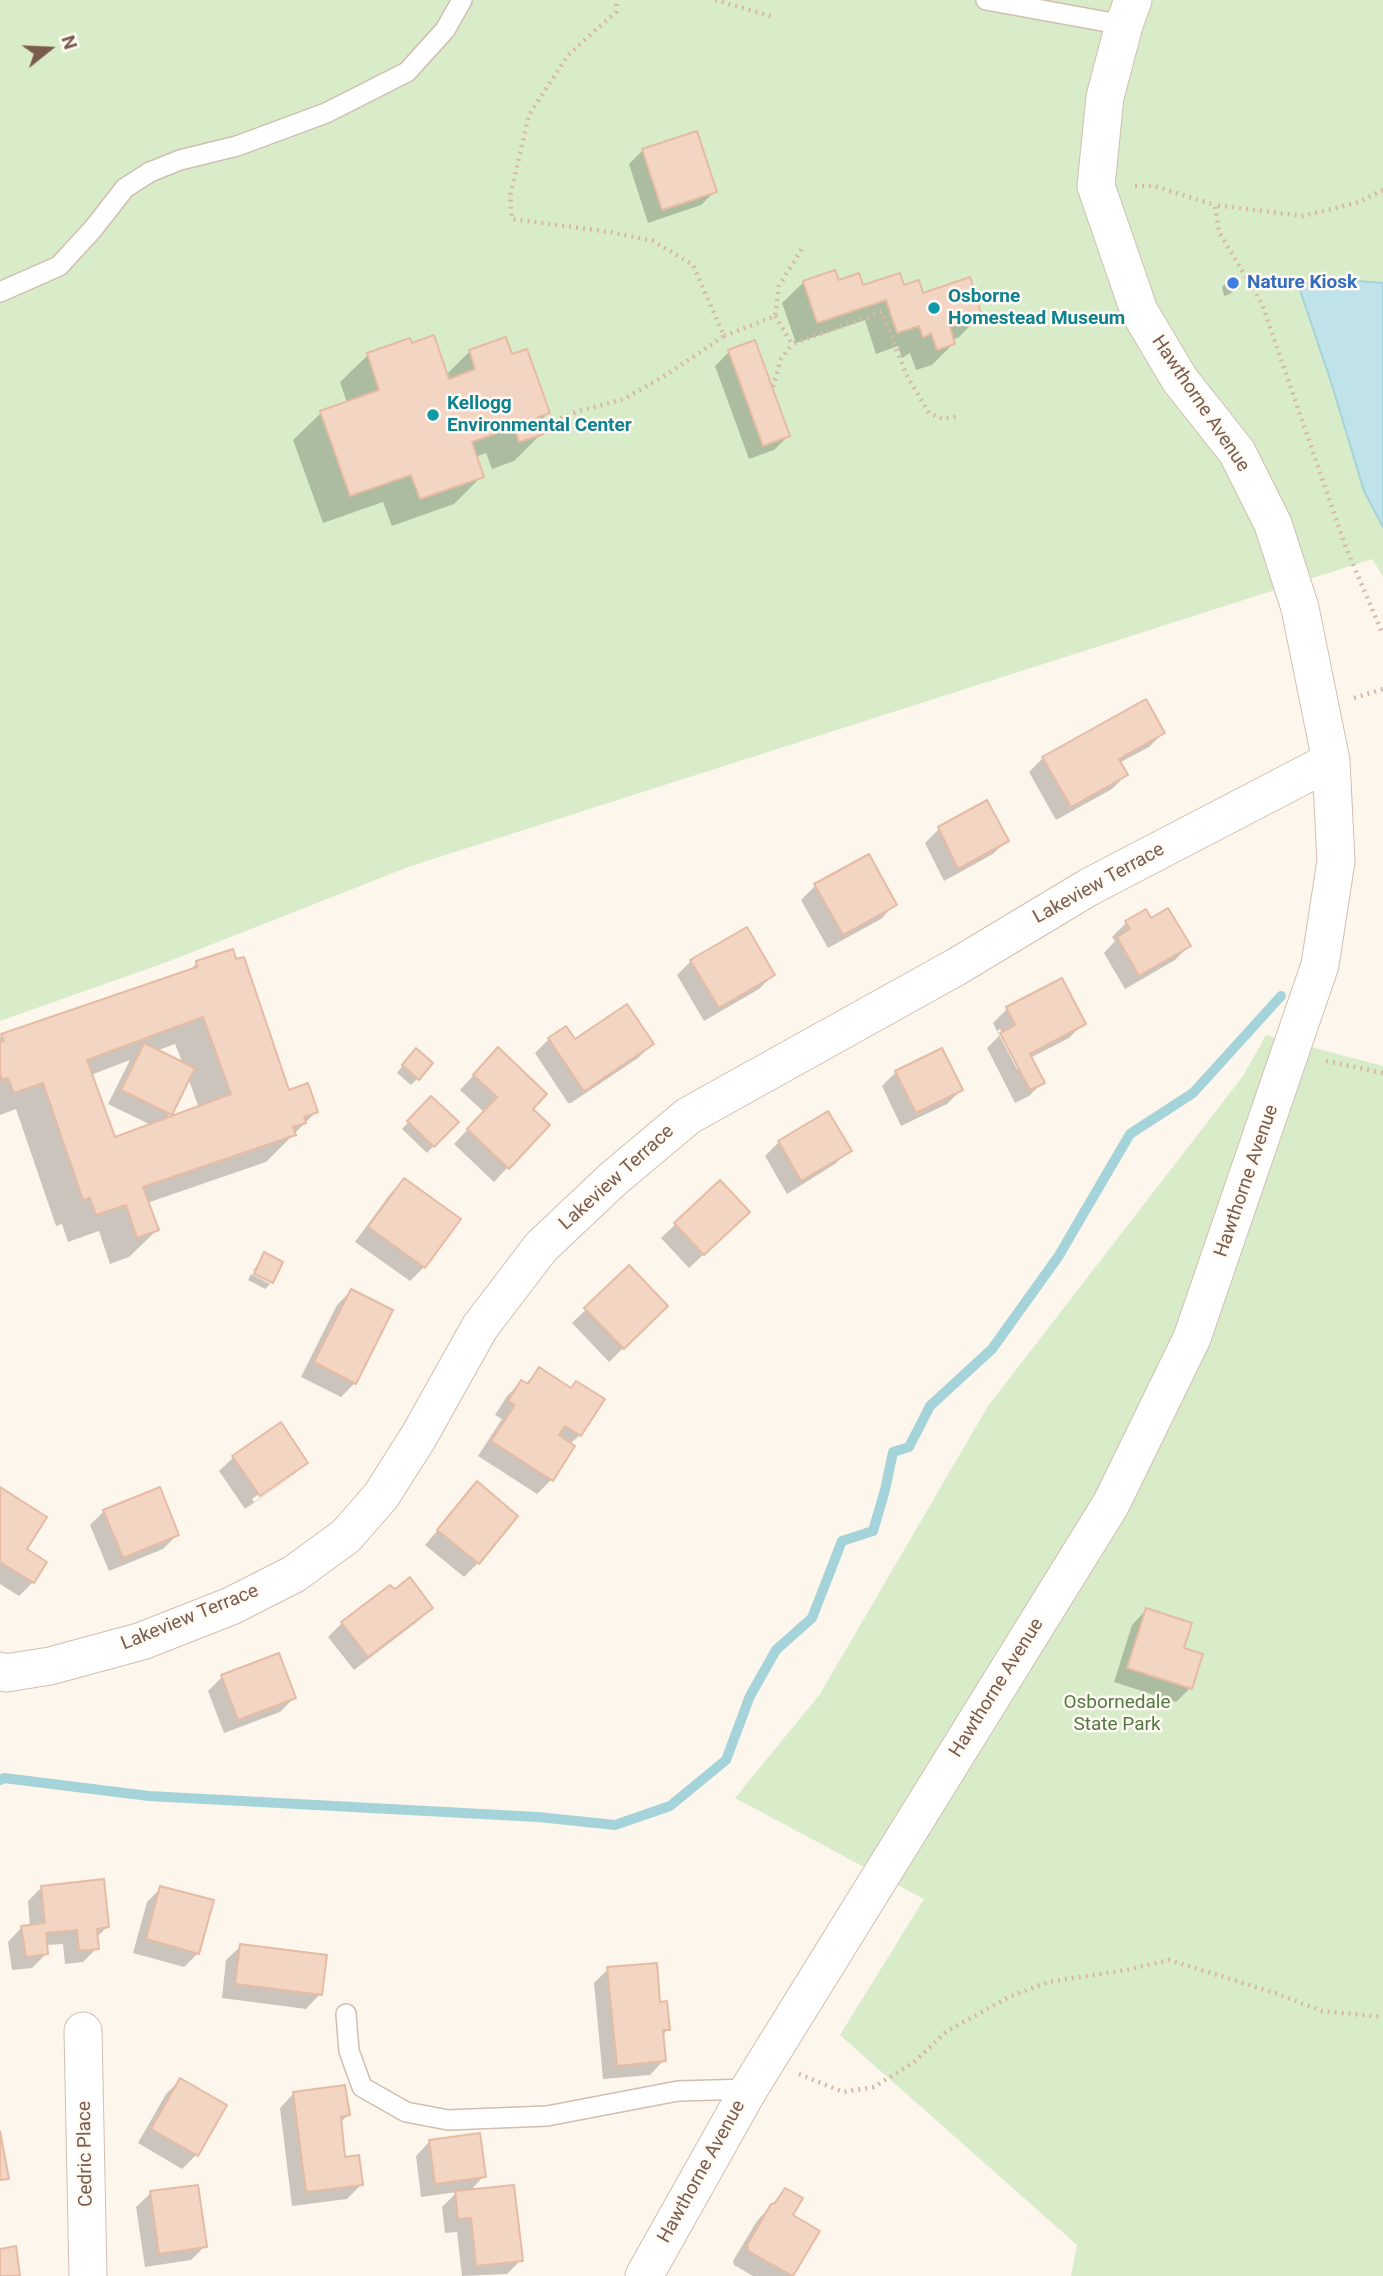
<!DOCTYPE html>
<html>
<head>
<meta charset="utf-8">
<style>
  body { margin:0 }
  #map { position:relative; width:1383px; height:2276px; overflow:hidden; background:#fdf6ec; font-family:Roboto,sans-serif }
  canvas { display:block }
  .north { position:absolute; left:14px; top:14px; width:70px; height:70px; -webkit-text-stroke:5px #fffaf3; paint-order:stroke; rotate:72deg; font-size:19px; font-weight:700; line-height:28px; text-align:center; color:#7a5c4d }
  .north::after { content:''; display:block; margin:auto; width:24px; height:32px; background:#7a5c4d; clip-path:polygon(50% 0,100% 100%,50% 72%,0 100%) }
</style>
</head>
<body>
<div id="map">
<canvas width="1383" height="2276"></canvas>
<div class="north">N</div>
</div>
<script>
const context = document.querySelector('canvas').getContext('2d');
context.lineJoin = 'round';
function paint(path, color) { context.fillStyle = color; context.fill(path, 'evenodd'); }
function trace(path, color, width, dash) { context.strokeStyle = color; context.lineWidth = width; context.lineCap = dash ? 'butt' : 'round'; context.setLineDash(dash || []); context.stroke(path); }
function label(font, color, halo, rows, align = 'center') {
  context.font = font + ' Roboto,sans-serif'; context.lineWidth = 5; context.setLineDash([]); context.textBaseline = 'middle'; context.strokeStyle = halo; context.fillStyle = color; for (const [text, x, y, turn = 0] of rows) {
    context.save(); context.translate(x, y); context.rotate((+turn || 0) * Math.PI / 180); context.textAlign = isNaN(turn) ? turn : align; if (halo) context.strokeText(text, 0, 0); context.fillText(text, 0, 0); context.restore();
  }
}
const green = new Path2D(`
  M0 0H1383V577L1372 559 411 866 167 962 0 1021Z
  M1266 1035 1383 1066V2276H1071L1077 2245 840 2035 924 1899 735 1798 820 1694 988 1406 1243 1076Z`);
const water = new Path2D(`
  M1343 280 1383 283V527L1364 491 1332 385 1298 284Z`);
const shadow = new Path2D(`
  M643 150 715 191 701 205 648 223 629 164Z
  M1228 280 1237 287 1230 294 1224 296 1222 287Z
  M804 282H838L862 287 903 288 980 316 959 337 952 340 953 344 932 365 916 370 910 353 902 358 898 346 876 354 865 320 796 343 782 303Z
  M470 351 511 356 548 413 538 423 542 433 514 461 492 469 486 453 475 457 482 476 454 504 392 526 383 502 323 523 293 440 321 413 347 403 340 382 368 355 446 375Z
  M729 352 788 436 774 450 749 459 715 366Z
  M1163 733 1149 747 1119 763 1126 775 1112 789 1056 820 1029 772 1043 758Z
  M987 803 1007 840 993 854 944 881 925 843 939 829Z
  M815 886 895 904 881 919 828 948 801 900Z
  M1150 921 1189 946 1175 960 1125 989 1104 953 1115 941 1112 937 1126 923Z
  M691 961 773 975 759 989 704 1021 677 975Z
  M197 963 288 1092 316 1112 266 1162 147 1203 157 1230 129 1257 110 1264 99 1231 68 1242 62 1224 56 1226 16 1109 0 1115V1037L188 972ZM175 1044 183 1064 156 1051ZM130 1060 108 1104 151 1125 114 1139 91 1075ZM188 1078 199 1108 163 1121 170 1114Z
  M1061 981 1083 1024 1069 1038 1030 1058 1043 1082 1029 1096 1015 1103 987 1048 999 1036 993 1023 1007 1009ZM1000 1029 1019 1066 1017 1069 997 1031Z
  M549 1039 574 1041 652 1044 638 1058 571 1103H568L535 1053Z
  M409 1057 418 1078 411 1085 397 1073Z
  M484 1064 547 1125 494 1182 454 1144 484 1112 460 1090Z
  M896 1072 961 1090 947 1104 901 1126 882 1086Z
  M431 1098 456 1122 427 1153 402 1129Z
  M779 1142 850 1150 835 1164 787 1194 765 1156Z
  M404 1180 424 1267 410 1281 355 1242 390 1194Z
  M720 1182 734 1226 689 1268 661 1238Z
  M264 1255 271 1280 253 1271Z
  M629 1268 666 1306 609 1362 572 1323Z
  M251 1274 270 1284 265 1289 248 1280Z
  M351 1291 355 1383 341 1397 301 1377 337 1305Z
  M540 1369 580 1435 570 1444 551 1480 537 1494 478 1456 502 1419 495 1415 507 1396 521 1382 525 1384Z
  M234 1457 305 1462 291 1477 245 1509 219 1471ZM292 1471V1476L254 1502 252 1499Z
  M477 1484 478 1563 464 1577 425 1545Z
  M0 1489 24 1549 45 1563 33 1582 19 1596 0 1584Z
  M104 1511 177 1535 163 1549 109 1571 90 1525Z
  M394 1592 431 1608 417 1622 354 1670 328 1637 342 1623Z
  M1146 1610 1182 1649 1190 1688 1176 1702 1114 1682 1132 1625Z
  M222 1677 294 1698 280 1712 224 1733 208 1691Z
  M42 1887 107 1927 96 1938 97 1948 83 1962 65 1964 63 1944 45 1945 46 1954 32 1968 12 1970 8 1942 22 1927H30L28 1901Z
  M161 1888 198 1953 184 1967 133 1953 147 1902Z
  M241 1946 320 1994 306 2009 222 1998 226 1960Z
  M608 1969 658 2004 668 2029 662 2036 664 2060 650 2075 603 2079 594 1983Z
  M180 2080 196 2155 182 2169 138 2143 166 2094Z
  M294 2093 348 2115 340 2123 344 2159 361 2185 347 2199 292 2206 280 2108Z
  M430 2141 484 2176 469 2192 521 2260 507 2274 462 2276 457 2232 445 2233 442 2207 457 2192 421 2197 416 2156Z
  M785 2190 790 2216 818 2232 791 2276H753L734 2265 733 2261 757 2221Z
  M151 2193 205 2246 191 2260 145 2267 136 2207Z`);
const stream = new Path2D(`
  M0 1780 4 1778 149 1796 538 1817 615 1825 670 1806 726 1760 750 1696 776 1650 812 1618 842 1541 873 1531 885 1490 893 1452 909 1447 930 1406 992 1349 1058 1257 1130 1134 1193 1093 1281 996`);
const building = new Path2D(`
  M697 131 717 192 662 210 642 149Z
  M835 270 839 280 859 273 863 285 900 273 904 285 919 280 923 293 970 277 982 316 950 327 955 344 937 350 931 333 923 338 919 326 897 333 886 300 817 323 803 281Z
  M1235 276 1239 288 1230 290 1227 279Z
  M434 335 449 379 475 369 469 350 506 337 512 354 527 349 550 413 538 417 544 434 519 442 514 427 472 442 484 477 420 499 411 475 350 496 320 411 379 390 367 353 410 338 412 343Z
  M755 340 790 436 763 446 728 350Z
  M1146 699 1165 733 1119 759 1128 775 1071 807 1042 757Z
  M987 800 1009 841 958 869 938 827Z
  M869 854 897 905 843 935 814 884Z
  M1168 908 1191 946 1139 976 1117 937 1130 929 1125 921 1146 909 1151 918Z
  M747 927 775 975 719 1008 690 960Z
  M233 949 236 959 244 957 289 1090 308 1083 318 1112 304 1117 306 1123 293 1127 296 1135 143 1187 159 1230 137 1238 126 1205 96 1215 90 1198 83 1200 43 1083 14 1093 8 1078 2 1080 0 1073V1042L4 1041 1 1034 197 967 196 961ZM203 1017 231 1094 115 1137 87 1060Z
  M1062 978 1086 1024 1030 1054 1045 1083 1030 1090 1000 1033 1015 1025 1006 1007Z
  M627 1004 654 1044 586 1090H583L548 1038 566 1026 575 1039Z
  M144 1043 195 1068 172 1115 121 1090Z
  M498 1047 547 1094 533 1109 550 1125 509 1169 467 1129 497 1097 473 1075Z
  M416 1048 433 1063 419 1080 402 1065Z
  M942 1048 963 1090 916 1113 895 1071Z
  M431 1096 459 1122 434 1147 407 1121Z
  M828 1111 852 1151 801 1181 778 1141Z
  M404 1178 461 1219 425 1268 368 1227Z
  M720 1180 750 1212 704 1255 674 1223Z
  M264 1252 283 1262 273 1283 254 1274Z
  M629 1265 668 1306 624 1349 584 1308Z
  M351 1289 393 1310 356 1384 314 1362Z
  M539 1367 571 1388 576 1381 605 1399 581 1436 565 1426 559 1435 575 1446 553 1481 491 1441 515 1405 508 1401 521 1380 528 1384Z
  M281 1422 308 1463 260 1496 232 1456Z
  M477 1481 518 1516 479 1564 437 1530Z
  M0 1487 47 1517 27 1549 47 1562 34 1583 0 1562Z
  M160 1487 179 1535 123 1558 103 1510Z
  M410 1577 433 1608 368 1657 341 1622 390 1585 395 1589Z
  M1146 1608 1192 1623 1184 1648 1203 1654 1192 1689 1127 1668Z
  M279 1653 296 1698 238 1720 221 1675Z
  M104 1879 109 1927 97 1929 99 1949 79 1951 77 1930 46 1933 48 1954 26 1957 21 1926 45 1923 41 1886Z
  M160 1886 214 1900 199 1954 146 1939Z
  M240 1944 327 1955 322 1995 235 1984Z
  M657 1963 660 2002 667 2001 670 2030H663L666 2061 617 2066 607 1967Z
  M180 2078 227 2105 198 2156 151 2129Z
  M345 2085 350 2115 341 2117 345 2157 359 2155 363 2185 306 2192 293 2092Z
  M0 2131 9 2179 0 2180Z
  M480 2133 486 2177 435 2184 429 2140Z
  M198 2185 207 2247 159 2254 150 2191Z
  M514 2185 523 2261 476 2266 471 2218 458 2219 455 2191Z
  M785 2188 803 2198 793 2215 820 2231 793 2276 748 2251 747 2245 771 2204 775 2203Z
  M16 2246 20 2276H0V2249Z`);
const path = new Path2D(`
  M715 0 774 17
  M1135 186H1154L1215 205
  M1383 190 1356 203 1303 216 1215 205 1219 232 1262 304 1345 545 1383 635
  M775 316 792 344 882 312 906 374 929 413 943 419 959 416
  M724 336 775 316 779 286 804 245
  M773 387 781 359 792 344
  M541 426 579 411 624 399 669 373 724 336 693 265 653 241 610 232 512 219 510 196 529 115 568 55 616 12 617 0
  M1354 698 1383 689
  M1326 1061 1383 1073
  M799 2074 843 2092 874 2087 913 2063 947 2031 1009 1997 1048 1982 1126 1970 1169 1960 1275 1993 1322 2011 1383 2017`);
const service = new Path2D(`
  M986 0 1124 25
  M0 292 59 266 93 229 125 188 150 172 180 160 237 146 326 113 407 72 445 30 462 0
  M346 2014 349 2051 362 2087 406 2112 448 2120 547 2116 678 2091 749 2089`);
const minor = new Path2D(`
  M0 1671 6 1673 50 1666 142 1641 231 1606 294 1574 346 1536 381 1496 419 1436 480 1327 541 1247 613 1179 688 1116 956 967 1089 887 1331 761
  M83 2031 88 2276
  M644 2276 749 2089 1111 1504 1192 1338 1320 965 1336 861 1331 761 1300 608 1273 524 1237 452 1180 380 1139 311 1096 186 1105 97 1124 25 1133 0`);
const markers = [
  [1233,283,7,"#3f7fe0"],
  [934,308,7,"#0f9aa8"],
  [433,415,7,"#0f9aa8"]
];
const shopNames = [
  ["Nature Kiosk",1247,283]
];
const cultureNames = [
  ["Osborne",948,297],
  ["Homestead Museum",948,319],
  ["Kellogg",447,404],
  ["Environmental Center",447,426]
];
const streetNames = [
  ["Hawthorne Avenue",1200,404,56],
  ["Lakeview Terrace",1099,884,-29],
  ["Lakeview Terrace",617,1178,-42],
  ["Hawthorne Avenue",1247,1181,-71],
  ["Lakeview Terrace",190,1618,-22],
  ["Hawthorne Avenue",997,1688,-58],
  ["Cedric Place",86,2154,-91],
  ["Hawthorne Avenue",702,2172,-61]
];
const parkNames = [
  ["Osbornedale",1117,1703],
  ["State Park",1117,1725]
];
paint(green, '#d8ecc9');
paint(water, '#bfe3e8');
trace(water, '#a5d3da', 2);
paint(shadow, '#0003');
trace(stream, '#a5d3da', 10);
paint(building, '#f3d5c3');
trace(building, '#e6bba3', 2);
trace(service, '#d1beb0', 22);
trace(minor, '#d1beb0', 39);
trace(path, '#d9b8a5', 4.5, [2, 5]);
trace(service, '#fff', 19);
trace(minor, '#fff', 37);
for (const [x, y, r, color] of markers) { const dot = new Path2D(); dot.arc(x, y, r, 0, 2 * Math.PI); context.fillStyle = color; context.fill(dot); trace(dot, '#fffaf3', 2.5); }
label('bold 19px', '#366cbe', '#fffaf3', shopNames, 'left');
label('bold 19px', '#0d838f', '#fffaf3', cultureNames, 'left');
label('19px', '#7a5c4d', '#fffaf3', streetNames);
label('19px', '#537a41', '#fffaf3', parkNames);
</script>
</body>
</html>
